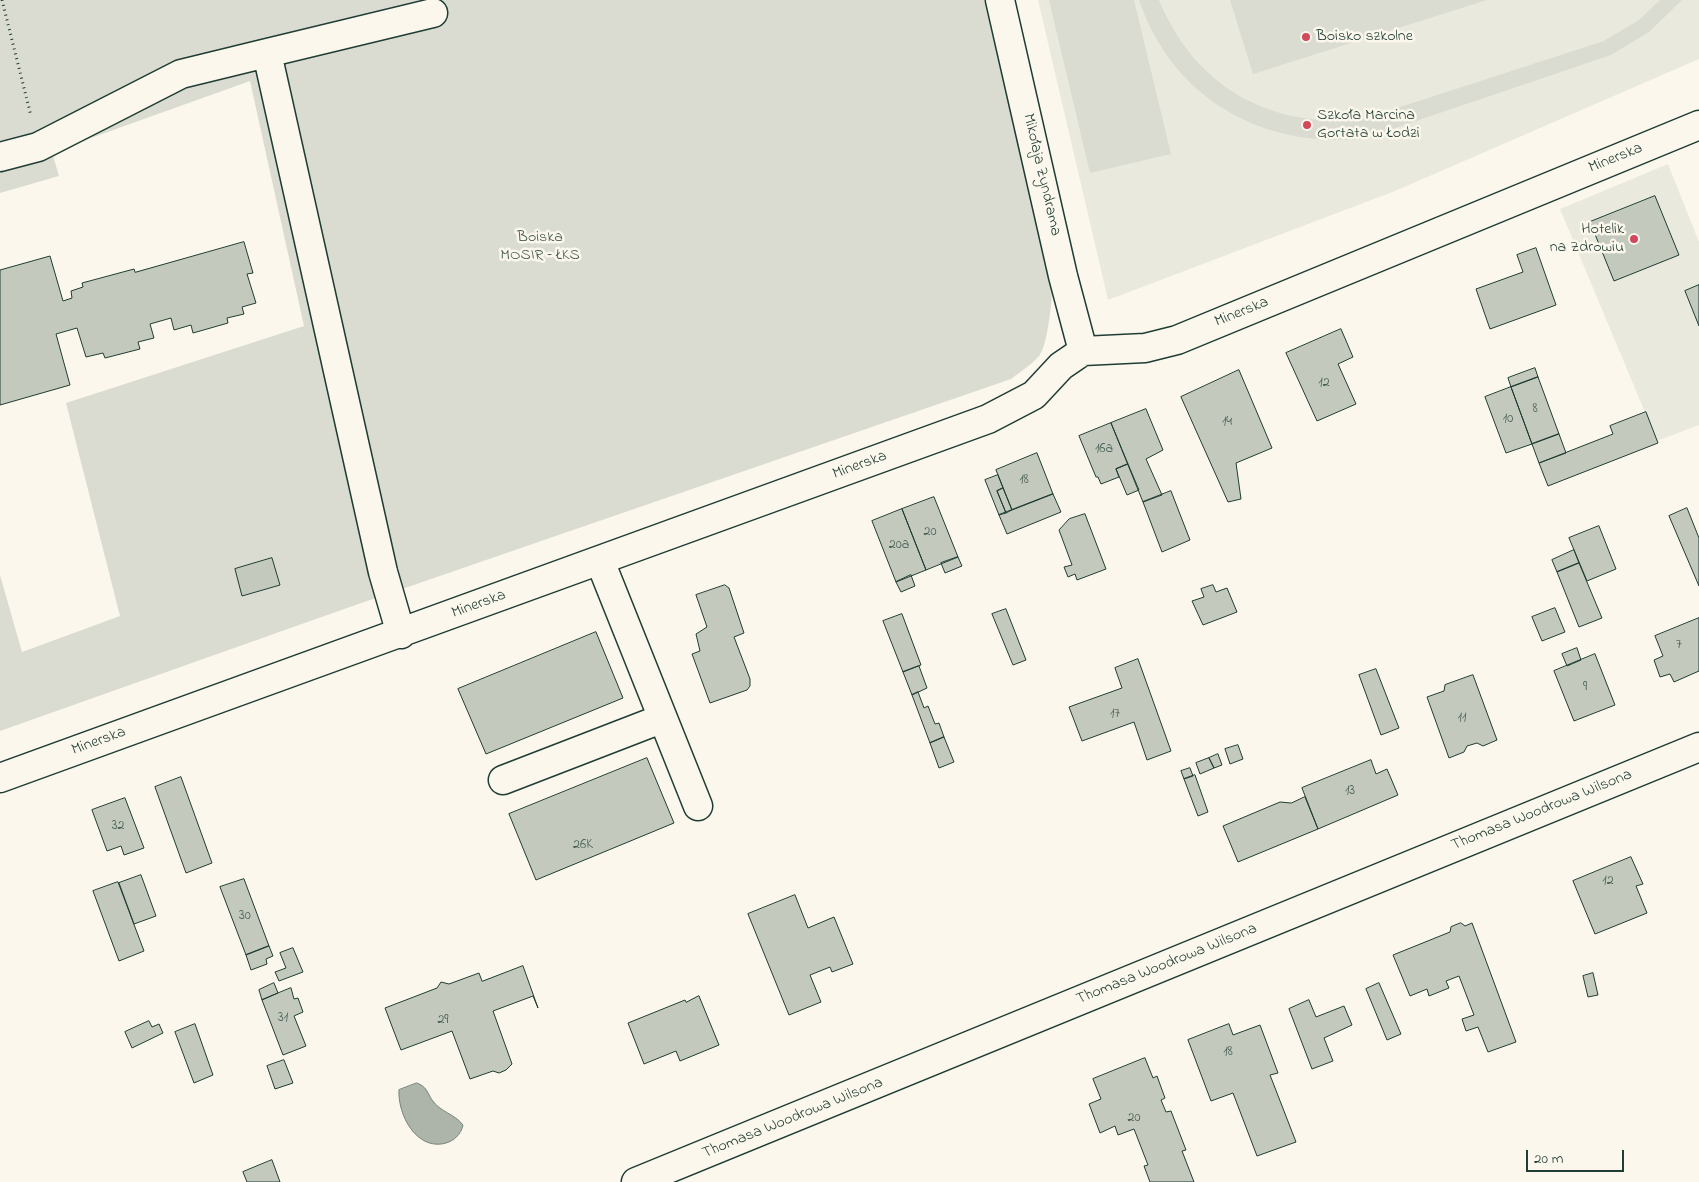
<!DOCTYPE html>
<html>
<head>
<meta charset="utf-8">
<style>
  body { margin:0 }
  #map { position:relative; width:1699px; height:1182px; overflow:hidden; background:#fbf7ec; font-family:"Indie Flower",sans-serif }
  canvas { display:block }
  .scale { position:absolute; left:1526px; top:1150px; width:98px; height:22px; box-sizing:border-box; border:2px solid #1f3d34; border-top:0; padding-left:6px; font-size:15px; line-height:18px; white-space:nowrap; color:#1f3d34; -webkit-text-stroke:4px #fbf7ec; paint-order:stroke }
</style>
</head>
<body>
<div id="map">
<canvas width="1699" height="1182"></canvas>
<div class="scale">20 m</div>
</div>
<script>
const context = document.querySelector('canvas').getContext('2d');
context.lineJoin = 'round';
function paint(path, color) { context.fillStyle = color; context.fill(path, 'evenodd'); }
function trace(path, color, width, dash) { context.strokeStyle = color; context.lineWidth = width; context.lineCap = dash ? 'butt' : 'round'; context.setLineDash(dash || []); context.stroke(path); }
function label(font, color, halo, rows, align = 'center') {
  context.font = font + ' "Indie Flower",sans-serif'; context.lineWidth = 5; context.setLineDash([]); context.textBaseline = 'middle'; context.strokeStyle = halo; context.fillStyle = color; for (const [text, x, y, turn = 0] of rows) {
    context.save(); context.translate(x, y); context.rotate((+turn || 0) * Math.PI / 180); context.textAlign = isNaN(turn) ? turn : align; if (halo) context.strokeText(text, 0, 0); context.fillText(text, 0, 0); context.restore();
  }
}
const built = new Path2D(`
  M1038 0H1699V59L1395 191 1108 300Z
  M1668 164 1699 242V425L1657 441 1560 209Z`);
const green = new Path2D(`
  M0 0H984L1052 290C1052 303 1047 347 1039 356 1031 365 1020 372 1011 379L347 608 0 731V575L22 652 120 616 66 403 304 326 250 81 52 152 59 176 0 193Z
  M1049 0H1134L1171 154 1090 173Z
  M1139 0H1159C1195 87 1268 127 1360 120L1604 41 1639 20 1660 0H1682L1649 32 1611 55 1363 139C1261 148 1173 99 1139 0Z
  M1230 0H1487L1253 74Z`);
const water = new Path2D(`
  M417 1083C427 1087 427 1092 432 1100 440 1112 455 1114 463 1125 459 1144 435 1150 420 1138 406 1128 398 1106 399 1090Z`);
const building = new Path2D(`
  M1655 196 1679 255 1614 281 1590 222Z
  M244 242 253 273 247 274 256 303 242 307 244 314 227 318 228 323 193 333 191 325 174 330 171 318 150 324 154 338 138 342 140 349 105 358 103 353 86 357 77 328 56 334 70 385 0 405V270L50 256 63 301 72 298 71 291 83 287 82 283 134 269 135 272Z
  M1536 248 1556 305 1490 329 1476 289 1523 272 1517 255Z
  M1699 285V326L1685 291Z
  M1341 329 1353 357 1338 364 1356 404 1317 421 1286 353Z
  M1535 368 1538 377 1511 387 1508 378Z
  M1239 370 1272 448 1236 463 1241 499 1228 502 1181 397Z
  M1538 377 1559 434 1532 444 1511 387Z
  M1511 387 1532 444 1506 453 1485 397Z
  M1146 409 1163 450 1146 459 1162 495 1143 502 1111 423Z
  M1646 412 1658 443 1548 486 1539 463 1613 434 1610 426Z
  M1111 423 1128 464 1116 469 1119 477 1101 484 1098 477H1096L1079 436Z
  M1559 434 1566 453 1539 463 1532 444Z
  M1037 453 1053 494 1012 510 996 470Z
  M1128 464 1139 490 1127 495 1116 469Z
  M998 475 1003 488 997 491 1006 513 999 515 985 480Z
  M1003 488 1012 510 1006 513 997 491Z
  M1171 491 1190 540 1162 552 1143 502Z
  M1053 494 1061 512 1007 534 999 515Z
  M934 497 958 557 926 570 902 509Z
  M1687 508 1699 538V586L1669 516Z
  M902 509 926 570 896 582 872 521Z
  M1085 514 1106 569 1077 580 1075 574 1068 577 1064 567 1072 565 1059 530 1069 519Z
  M1599 526 1616 569 1587 581 1569 538Z
  M1574 550 1579 563 1557 572 1552 560Z
  M958 557 962 566 945 573 941 563Z
  M272 558 280 585 242 596 235 569Z
  M1579 563 1602 618 1579 627 1557 572Z
  M911 575 915 586 901 592 896 582Z
  M725 585 729 588 744 633 734 637 750 679V686L747 690 710 703 692 654 700 651 696 634 707 627 696 595Z
  M1213 585 1216 592 1227 588 1237 612 1203 625 1192 601 1204 597 1201 589Z
  M1555 608 1565 632 1542 641 1532 617Z
  M1006 609 1026 660 1013 665 992 614Z
  M902 614 921 665 903 672 883 621Z
  M1699 618V671L1674 682 1670 674 1660 677 1654 660 1663 656 1655 636Z
  M596 632 623 698 486 754 458 689Z
  M1577 648 1581 660 1567 666 1562 654Z
  M1595 654 1615 705 1574 721 1554 671Z
  M1138 659 1171 751 1147 760 1134 722 1082 741 1069 707 1122 688 1115 668Z
  M919 666 927 688 912 695 903 672Z
  M1376 669 1399 728 1381 735 1359 675Z
  M1473 675 1497 740 1483 746 1477 743 1467 746 1464 752 1449 758 1427 697 1444 691 1445 685Z
  M918 692 924 708 928 706 935 724 939 723 944 737 930 743 912 695Z
  M944 737 954 762 939 768 930 743Z
  M1238 745 1243 759 1230 764 1225 749Z
  M1218 754 1222 765 1214 768 1209 758Z
  M647 758 674 823 536 880 509 814Z
  M1209 758 1214 768 1200 774 1196 763Z
  M1371 760 1376 774 1387 769 1398 795 1318 829 1302 788Z
  M1190 768 1193 776 1184 779 1181 771Z
  M1195 775 1208 812 1198 816 1184 779Z
  M181 777 212 863 186 873 155 787Z
  M1305 797 1318 829 1238 862 1223 826 1280 802 1291 803Z
  M125 798 144 848 124 855 121 846 107 851 92 810Z
  M1631 857 1643 884 1636 886 1647 913 1595 934 1573 881Z
  M141 875 156 916 134 924 119 883Z
  M244 879 269 946 246 955 220 887Z
  M118 882 144 951 119 961 93 891Z
  M795 895 808 928 834 917 853 964 832 972 830 967 810 975 821 1002 789 1015 748 914Z
  M1461 923 1465 926 1472 923 1516 1042 1488 1052 1478 1027 1466 1031 1462 1019 1474 1015 1459 976 1446 981 1449 988 1429 996 1427 989 1410 996 1393 955 1450 932 1451 927Z
  M269 946 273 956 266 959 267 964 251 970 246 955Z
  M293 948 303 972 279 981 275 972 286 968 280 953Z
  M523 966 538 1008 533 996 493 1011 512 1064 506 1070 499 1073 493 1071 470 1079 452 1031 401 1050 385 1008 437 988 441 982 449 984 479 973 482 981Z
  M1593 973 1598 995 1588 997 1583 976Z
  M274 983 278 993 262 1000 259 990Z
  M1379 983 1401 1034 1387 1040 1366 989Z
  M291 988 294 999 298 998 303 1012 294 1016 306 1046 283 1055 262 1000Z
  M699 996 719 1045 680 1061 676 1051 644 1064 628 1023 685 1000 686 1002Z
  M1309 1000 1316 1017 1344 1006 1352 1025 1324 1038 1333 1061 1312 1069 1289 1009Z
  M149 1021 152 1027 159 1024 163 1033 132 1048 125 1032Z
  M195 1024 213 1075 194 1083 175 1032Z
  M1229 1024 1233 1035 1260 1025 1278 1073 1270 1075 1296 1142 1257 1156 1233 1093 1211 1101 1188 1040Z
  M1145 1058 1153 1078 1157 1076 1165 1098 1161 1100 1166 1112 1171 1111 1186 1150 1182 1151 1194 1182H1150L1144 1166 1148 1165 1134 1129 1118 1135 1115 1126 1100 1133 1089 1104 1101 1099 1093 1079Z
  M284 1060 293 1083 275 1089 267 1066Z
  M272 1160 280 1182H247L243 1172Z`);
const path = new Path2D(`
  M2 0 31 116`);
const minor = new Path2D(`
  M1000 0 1063 276 1083 351
  M267 53 433 13
  M0 157 38 147 181 74 267 53 383 572 401 634
  M600 561 698 806
  M0 778 988 419 1034 395 1061 366 1083 351 1145 348 1177 340 1699 125
  M503 780 661 719
  M636 1182 1699 747`);
const markers = [
  [1306,37,5,"#d1495b"],
  [1307,125,5,"#d1495b"],
  [1634,239,5,"#d1495b"]
];
const numberNames = [
  ["12",1324,384],
  ["8",1535,410],
  ["10",1508,420],
  ["14",1227,423],
  ["16a",1104,450],
  ["18",1024,481],
  ["20",930,533],
  ["20a",899,546],
  ["7",1679,646],
  ["9",1585,688],
  ["17",1115,715],
  ["11",1462,719],
  ["13",1350,792],
  ["32",118,827],
  ["26K",583,846],
  ["12",1608,882],
  ["30",245,917],
  ["31",283,1019],
  ["29",443,1021],
  ["18",1228,1053],
  ["20",1134,1119]
];
const poiNames = [
  ["Boisko szkolne",1316,37],
  ["Szkoła Marcina",1317,116],
  ["Gortata w Łodzi",1317,134],
  ["Hotelik",1624,230,"right"],
  ["na Zdrowiu",1624,248,"right"]
];
const streetNames = [
  ["Minerska",1616,159,-22],
  ["Mikołaja Zyndrama",1041,175,77],
  ["Minerska",1242,313,-22],
  ["Minerska",860,466,-20],
  ["Minerska",479,605,-20],
  ["Minerska",99,742,-20],
  ["Thomasa Woodrowa Wilsona",1542,811,-22],
  ["Thomasa Woodrowa Wilsona",1167,965,-22],
  ["Thomasa Woodrowa Wilsona",793,1119,-22]
];
const parkNames = [
  ["Boiska",540,238],
  ["MOSIR – ŁKS",540,256]
];
paint(built, '#eae9de');
paint(green, '#dbdcd1');
paint(water, '#adb4aa');
trace(water, '#74847b', 1);
paint(building, '#c4c9be');
trace(building, '#1f3d34', 1);
trace(minor, '#1f3d34', 31);
trace(path, '#1f3d34', 3, [1, 4]);
trace(minor, '#fbf7ec', 28);
for (const [x, y, r, color] of markers) { const dot = new Path2D(); dot.arc(x, y, r, 0, 2 * Math.PI); context.fillStyle = color; context.fill(dot); trace(dot, '#fbf7ec', 2); }
label('14px', '#486056', null, numberNames);
label('16px', '#1f3d34', '#fbf7ec', poiNames, 'left');
label('16px', '#1f3d34', '#fbf7ec', streetNames);
label('16px', '#455d53', '#fbf7ec', parkNames);
</script>
</body>
</html>
